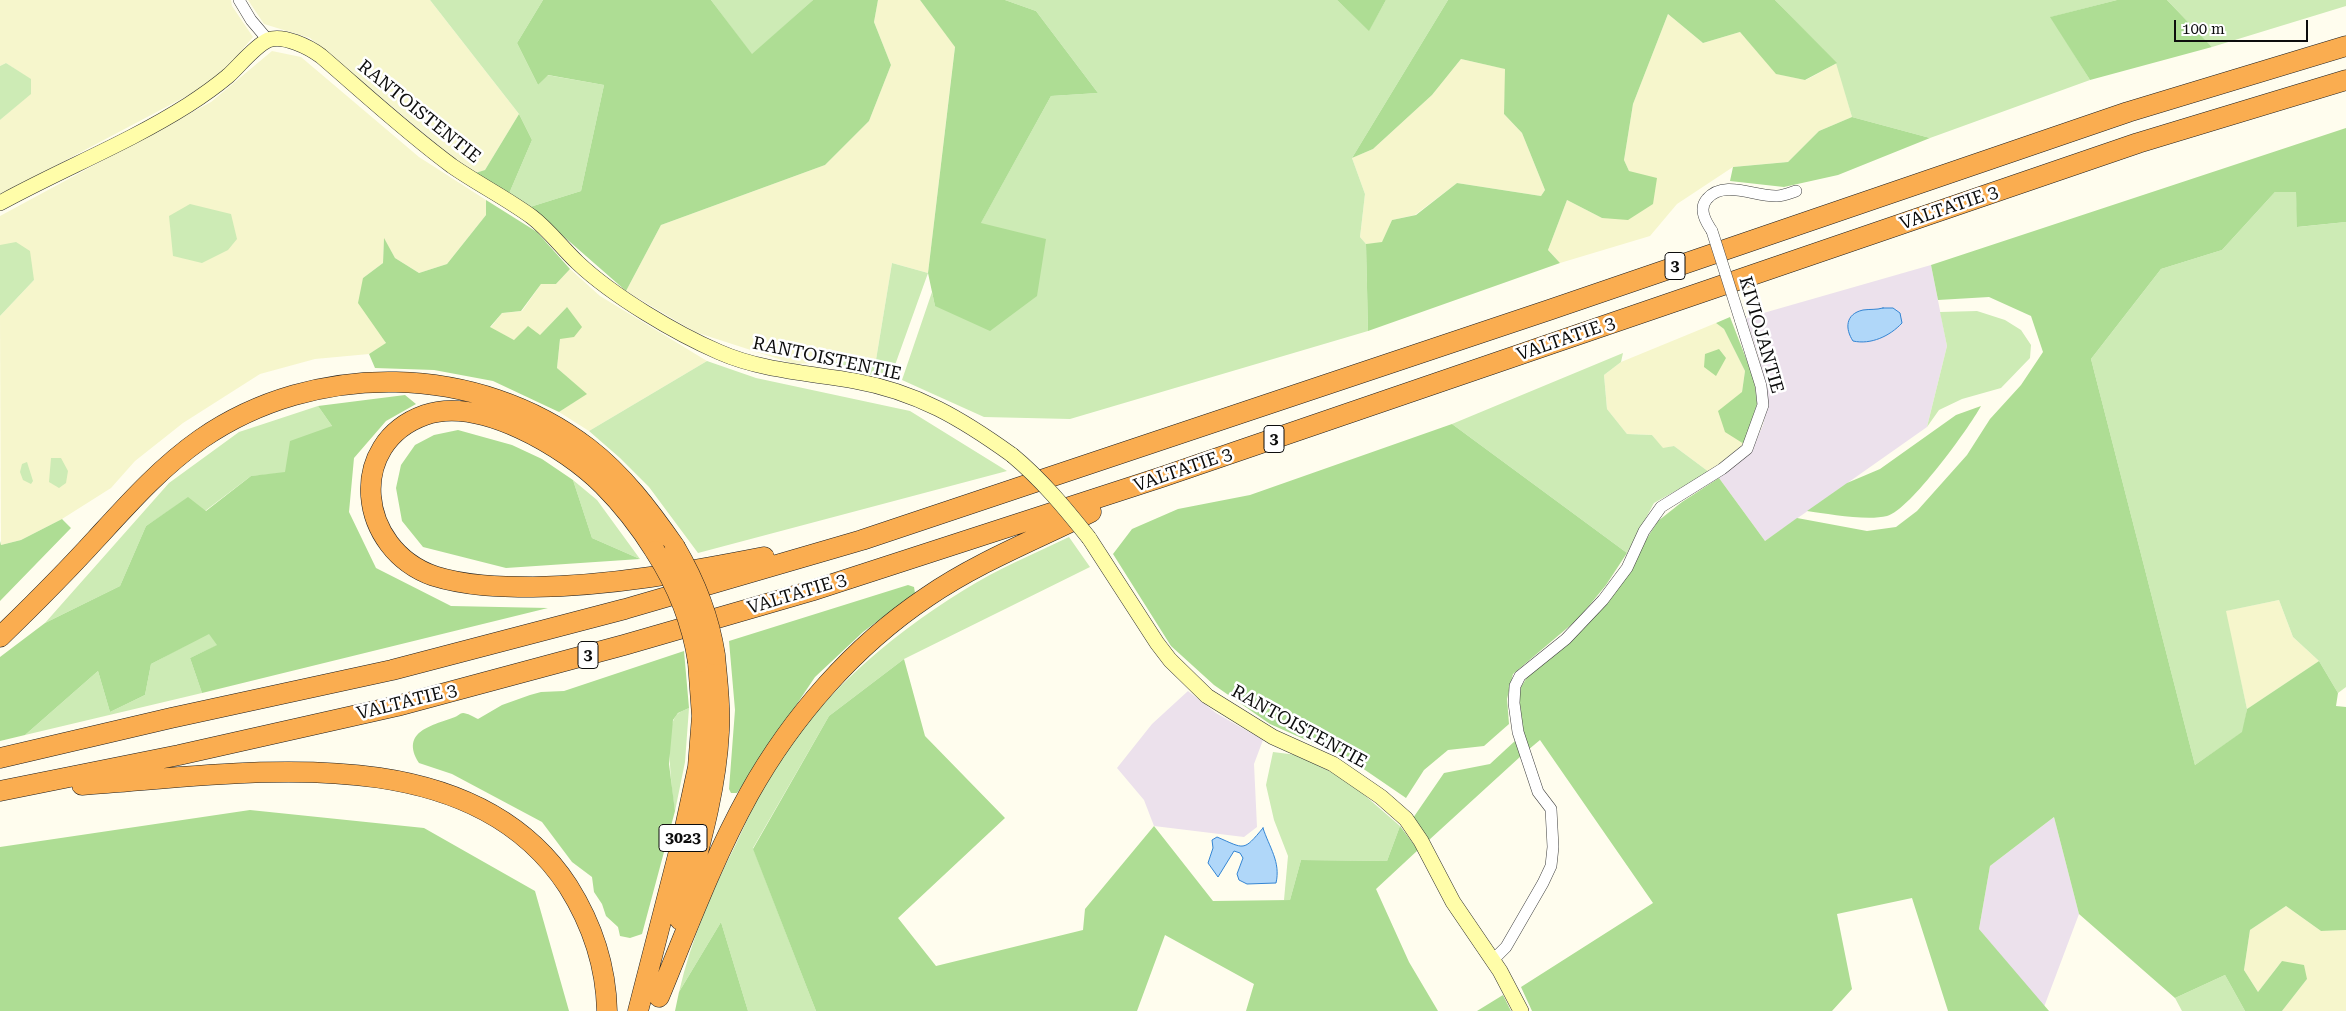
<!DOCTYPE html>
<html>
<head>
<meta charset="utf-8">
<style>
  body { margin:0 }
  #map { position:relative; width:2346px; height:1011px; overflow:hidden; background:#fffdee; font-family:"Roboto Serif",serif }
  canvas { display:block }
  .scale { position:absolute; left:2174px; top:20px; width:134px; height:22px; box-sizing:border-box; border:2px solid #0d0d0d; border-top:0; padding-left:6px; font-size:15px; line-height:18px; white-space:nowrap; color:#0d0d0d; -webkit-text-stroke:4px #fff; paint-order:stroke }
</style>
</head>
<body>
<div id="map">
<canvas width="2346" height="1011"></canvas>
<div class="scale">100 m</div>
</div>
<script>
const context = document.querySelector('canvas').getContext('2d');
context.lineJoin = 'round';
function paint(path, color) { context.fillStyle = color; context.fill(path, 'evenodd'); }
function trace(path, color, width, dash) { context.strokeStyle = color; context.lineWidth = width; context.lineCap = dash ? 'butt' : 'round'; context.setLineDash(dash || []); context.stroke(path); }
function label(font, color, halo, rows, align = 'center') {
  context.font = font + ' "Roboto Serif",serif'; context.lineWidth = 5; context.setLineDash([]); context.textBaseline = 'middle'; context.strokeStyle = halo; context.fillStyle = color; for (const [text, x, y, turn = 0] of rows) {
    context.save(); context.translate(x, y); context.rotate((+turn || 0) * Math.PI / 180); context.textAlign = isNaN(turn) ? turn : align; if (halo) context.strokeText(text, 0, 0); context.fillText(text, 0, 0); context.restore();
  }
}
const industrial = new Path2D(`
  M1931 265 1947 346 1927 427 1765 541 1719 478 1751 452 1763 425 1768 400 1759 358 1746 318Z
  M1188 691 1216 713 1263 740 1254 764 1257 827 1244 837 1154 826 1144 800 1117 768 1152 724Z
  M2054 817 2079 914 2044 1007 1979 929 1990 866Z`);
const farmland = new Path2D(`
  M0 0H231L232 6 253 37 217 80 0 195V120L30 94 31 80 6 63 0 66Z
  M248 0H430L519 114 485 170 472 174 310 38 264 24Z
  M878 0H920L955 46 928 273 892 263 876 360 794 364 695 332 626 291 661 225 825 165 869 121 891 65 874 22Z
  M1668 14 1703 43 1740 32 1777 74 1806 80 1837 63 1852 117 1819 131 1788 162 1733 167 1677 204 1650 236 1560 263 1548 250 1567 200 1602 218 1629 171 1624 160 1633 104Z
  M272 51 301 57 419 157 486 200V215L447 264 419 273 395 258 384 239 383 263 363 278 386 344 369 354 315 359 260 374 183 423 135 461 111 488 62 519 21 540 1 545 0 316 34 280 0 245V216L211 102Z
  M1461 59 1506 69 1504 114 1522 133 1545 190 1541 196 1457 183 1415 215 1392 220 1382 243 1366 244 1360 237 1365 194 1352 158 1373 149 1432 95Z
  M570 269 600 296 707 361 589 431 559 412 586 394 557 368 560 339 567 307 540 335 514 340 490 328 502 313 522 311 541 284H556Z
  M1716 323 1724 329 1745 371 1742 392 1744 444 1709 472 1674 446 1663 449 1652 435 1627 434 1607 409 1604 375 1621 362Z
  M2279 600 2293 637 2319 661 2247 709 2225 611Z
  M2286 906 2321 931 2346 930V1011H2282L2307 979 2282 961 2258 992 2244 970 2250 930Z`);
const green = new Path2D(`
  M430 0H543L517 43 538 85 547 75 604 85 581 191 530 207 508 196 532 140 519 114Z
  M711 0H813L752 55Z
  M1005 0H1337L1369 30 1386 0H1448L1352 158 1365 194 1360 237 1366 244 1368 331 1070 419 984 417 902 380 932 292 935 306 1051 96 1098 93 1036 11Z
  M1775 0H2117L2051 17 2090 80 1930 138 1852 117 1836 63Z
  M2167 0H2346V6L2212 47Z
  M6 63 31 79V94L0 120V66Z
  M2296 191 2298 227 2346 222V687L2338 693 2319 661 2293 637 2279 600 2226 611 2247 709 2243 732 2195 765 2091 359 2161 269 2222 250 2275 192Z
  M190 204 231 214 237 239 228 250 202 263 173 256 169 216Z
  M16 242 30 251 34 280 0 316V245Z
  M892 263 928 273 890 379 819 363 876 360Z
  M1977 311 2005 320 2021 330 2031 345 2030 358 2001 388 1962 399 1939 410 1927 427 1947 346 1940 312Z
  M1623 353 1621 362 1604 375 1607 409 1627 434 1652 435 1663 448 1674 446 1709 472 1654 503 1627 553 1452 424Z
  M707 361 756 378 910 411 1007 471 698 553 649 487 620 458 589 431Z
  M318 406 332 426 285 473 251 476 205 511 188 498 146 526 120 586 45 623 169 483 239 432Z
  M51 458H61L68 471 66 483 59 488 49 482Z
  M27 462 33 481 31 484 23 480 20 472 22 464Z
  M573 480 597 500 640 559 592 538Z
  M1069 537 1090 567 904 659 829 716 753 848 816 1011H748L721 922 679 992C691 940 712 891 736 844 746 823 756 800 767 780 814 701 887 637 964 590 997 569 1034 554 1069 537Z
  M209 633 218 645 190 658 202 693 25 735 98 671 110 712 145 695 151 664Z
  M689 708 685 762 675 811C672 792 665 735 674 719 677 712 683 711 689 708Z
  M1273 752 1297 755 1333 773 1362 793 1400 826 1387 861 1301 860 1290 900H1284L1288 856 1274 820 1266 785Z
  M2225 975 2245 1011H2182L2175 998Z`);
const forest = new Path2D(`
  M543 0H711L752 54 813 0H878L874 22 891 65 869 121 825 165 661 225 626 291 530 207 581 191 604 85 548 75 538 85 517 43Z
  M920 0H1005L1036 11 1098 93 1051 96 981 223 1046 239 1037 296 990 331 935 306 928 273 955 47Z
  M1337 0H1386L1369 31Z
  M1448 0H1775L1837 63 1805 80 1776 74 1740 32 1703 43 1668 14 1633 104 1624 160 1629 171 1657 178 1653 204 1628 220 1602 218 1567 200 1548 250 1560 263 1368 331 1366 244 1382 242 1392 220 1416 215 1457 183 1541 196 1545 190 1522 133 1504 114 1505 69 1461 59 1432 95 1373 149 1352 158Z
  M2117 0H2167L2212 47 2090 80 2050 17Z
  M519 114 532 140 508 196 472 174 485 170Z
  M1852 117 1930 138 1838 175 1784 187 1730 181 1733 167 1788 162 1819 131Z
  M2346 128V222L2297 227 2296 192H2275L2222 250 2161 269 2091 359 2195 765 2242 732 2247 709 2319 661 2338 693 2336 706 2346 707V930L2321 931 2286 906 2250 930 2244 970 2258 992 2282 961 2304 965 2307 979 2282 1011H2245L2225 975 2175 998 2079 914 2054 817 1990 866 1979 929 2049 1011H1948L1912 898 1837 914 1852 989 1832 1011H1532L1521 987 1653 903 1540 740 1528 750 1521 719 1519 690 1528 676 1639 551 1658 521 1682 502 1719 478 1765 541 1797 518 1867 531 1896 527 1917 511 1967 455 1990 419 2021 385 2043 352 2031 316 1989 297 1938 300 1931 265Z
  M486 200 537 232 570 269 556 284H541L521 311 502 313 490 327 514 340 528 326 540 335 567 307 582 327 574 337 560 339 557 368 587 394 559 412 493 381 434 370 375 368 369 354 386 343 358 303 363 278 383 263 384 238 395 258 419 273 447 264 486 215Z
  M1730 317 1754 379 1757 404 1744 444 1725 432 1718 411 1742 392 1745 371 1724 329 1716 323Z
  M1719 349 1726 358 1716 376 1704 367 1705 354Z
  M405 395 416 404 386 421 354 458 349 512 376 568 451 606 548 608 202 693 190 658 217 645 209 634 151 664 145 695 110 712 98 671 25 735 0 741V657L45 623 120 586 146 526 188 497 206 511 251 476 285 472 290 441 332 426 318 406Z
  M1981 406C1969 428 1910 510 1887 516 1867 521 1828 514 1807 511L1847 483 1880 469 1956 415Z
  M1452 424 1627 553 1606 585 1579 618 1513 674 1507 699 1509 724 1484 746 1448 750 1424 770 1406 798 1349 759 1270 724 1214 685 1171 646 1113 554 1132 529 1178 509 1250 495Z
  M458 430 512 445 542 459 573 480 592 538 640 559 506 568 423 547 402 521 396 488 401 465 415 445 434 435Z
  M62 519 71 528 0 601V541L1 545 21 540Z
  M908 585 914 587 915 593 863 632 815 677 737 793H731L729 789 735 710 729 641Z
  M684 651 689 708 678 713 673 720 669 764 675 811 642 934 630 938 620 936 618 927 606 916 602 904 594 892 592 877 572 862 542 822 452 774 419 763C399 731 434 725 455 717 458 716 460 713 463 713 467 713 474 717 478 719L502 705 530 695 541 692 564 691Z
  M904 659 925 736 1005 818 898 918 936 966 1083 930 1085 909 1154 826 1213 901 1290 900 1301 860 1387 861 1400 826 1418 850 1376 889 1409 962 1438 1011H1246L1254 984 1165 935 1137 1011H816L753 849 829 716Z
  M1516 740 1521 756 1429 840 1413 818 1444 773 1490 764Z
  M250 810 424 828 535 891 569 1011H0V847Z
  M721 922 748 1011H675L679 992Z
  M1503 995 1511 1011H1477Z`);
const water = new Path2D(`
  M1883 308H1893L1900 313 1902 323C1890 336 1871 345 1853 341 1845 329 1845 314 1863 310 1870 309 1876 310 1883 308Z
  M1263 828C1269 847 1281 862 1276 883L1247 884 1239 880 1237 874 1243 858 1240 853 1234 851 1218 877 1208 863 1213 848 1212 840 1217 837C1245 849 1243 852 1263 828Z`);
const street = new Path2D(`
  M239 0 251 20 268 40
  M1712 231C1706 222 1698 209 1707 199 1724 179 1755 197 1777 196 1783 196 1790 193 1796 191
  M1493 960 1506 947 1543 883 1551 866 1553 847 1551 809 1538 792 1518 732 1514 703 1515 686 1520 676 1566 639 1603 600 1627 568 1644 531 1661 507 1722 469 1747 449 1763 405 1761 386 1740 319`);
const secondary = new Path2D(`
  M0 203C62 169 128 143 188 105 202 96 216 86 228 76 239 66 255 46 268 40 283 34 309 47 321 56 364 93 406 132 452 166 478 184 506 198 532 217 549 230 562 248 578 263 613 296 675 333 719 352 762 371 810 373 855 381 917 392 962 419 1012 455
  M1089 538 1157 643 1170 660 1207 696 1273 737 1333 764 1381 797 1406 819 1421 841 1453 902 1500 971 1521 1011`);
const highway = new Path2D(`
  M655 551C640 527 623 505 603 485 565 447 480 396 425 415 346 443 357 549 434 576 466 586 500 587 533 587 611 586 687 572 764 557
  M0 637C33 605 65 573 96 539 129 503 161 467 201 439 315 360 478 363 588 448 623 475 650 511 675 547
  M0 758 171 718 392 670 625 609 862 540 1549 310 2128 112 2346 46
  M82 785C237 775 467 732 568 886 592 924 606 966 607 1011
  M0 791 179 755 397 706 624 645 811 591 1162 477 2138 143 2346 80
  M680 920C696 858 716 795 719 732 721 706 717 680 715 655
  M659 997C687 929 713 859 749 794 792 717 854 646 927 597 978 562 1037 539 1091 512
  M638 1011 684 832 698 767 702 716 698 662`);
const streetBridge = new Path2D(`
  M1712 231 1740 319`);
const secondaryBridge = new Path2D(`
  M1012 455C1042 480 1065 508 1089 538`);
const highwayBridge = new Path2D(`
  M675 547C695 581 709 616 715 655
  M655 551C677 585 692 622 698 662`);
const shields = [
  [1675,266,20],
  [1274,439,20],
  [588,655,20],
  [683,838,48]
];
const shieldNames = [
  ["3",1675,266],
  ["3",1274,439],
  ["3",588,655],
  ["3023",683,838]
];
const streetNames = [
  ["RANTOISTENTIE",419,112,39],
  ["VALTATIE 3",1949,208,-19],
  ["KIVIOJANTIE",1761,335,74],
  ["VALTATIE 3",1566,339,-19],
  ["RANTOISTENTIE",827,359,12],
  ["VALTATIE 3",1183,470,-19],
  ["VALTATIE 3",797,594,-17],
  ["VALTATIE 3",407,702,-14],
  ["RANTOISTENTIE",1299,727,29]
];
paint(industrial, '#ece1ec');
paint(farmland, '#f6f6cc');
paint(green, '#cdebb5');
paint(forest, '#aedd94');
paint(water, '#b0d7f9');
trace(water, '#3485d3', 1);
trace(street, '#404040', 12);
trace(secondary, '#2f2f2f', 16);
trace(highway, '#1e1e1e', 21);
trace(street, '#fff', 11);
trace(secondary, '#fffda9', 15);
trace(highway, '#faad50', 20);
trace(streetBridge, '#404040', 12, []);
trace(secondaryBridge, '#2f2f2f', 16, []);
trace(highwayBridge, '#1e1e1e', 21, []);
trace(streetBridge, '#fff', 11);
trace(secondaryBridge, '#fffda9', 15);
trace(highwayBridge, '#faad50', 20);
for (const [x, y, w] of shields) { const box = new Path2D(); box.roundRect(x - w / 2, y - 13.5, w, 27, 4); context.fillStyle = '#fff'; context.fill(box); trace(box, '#0d0d0d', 1); }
label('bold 16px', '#0d0d0d', null, shieldNames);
label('18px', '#0d0d0d', '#fff', streetNames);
</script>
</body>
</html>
